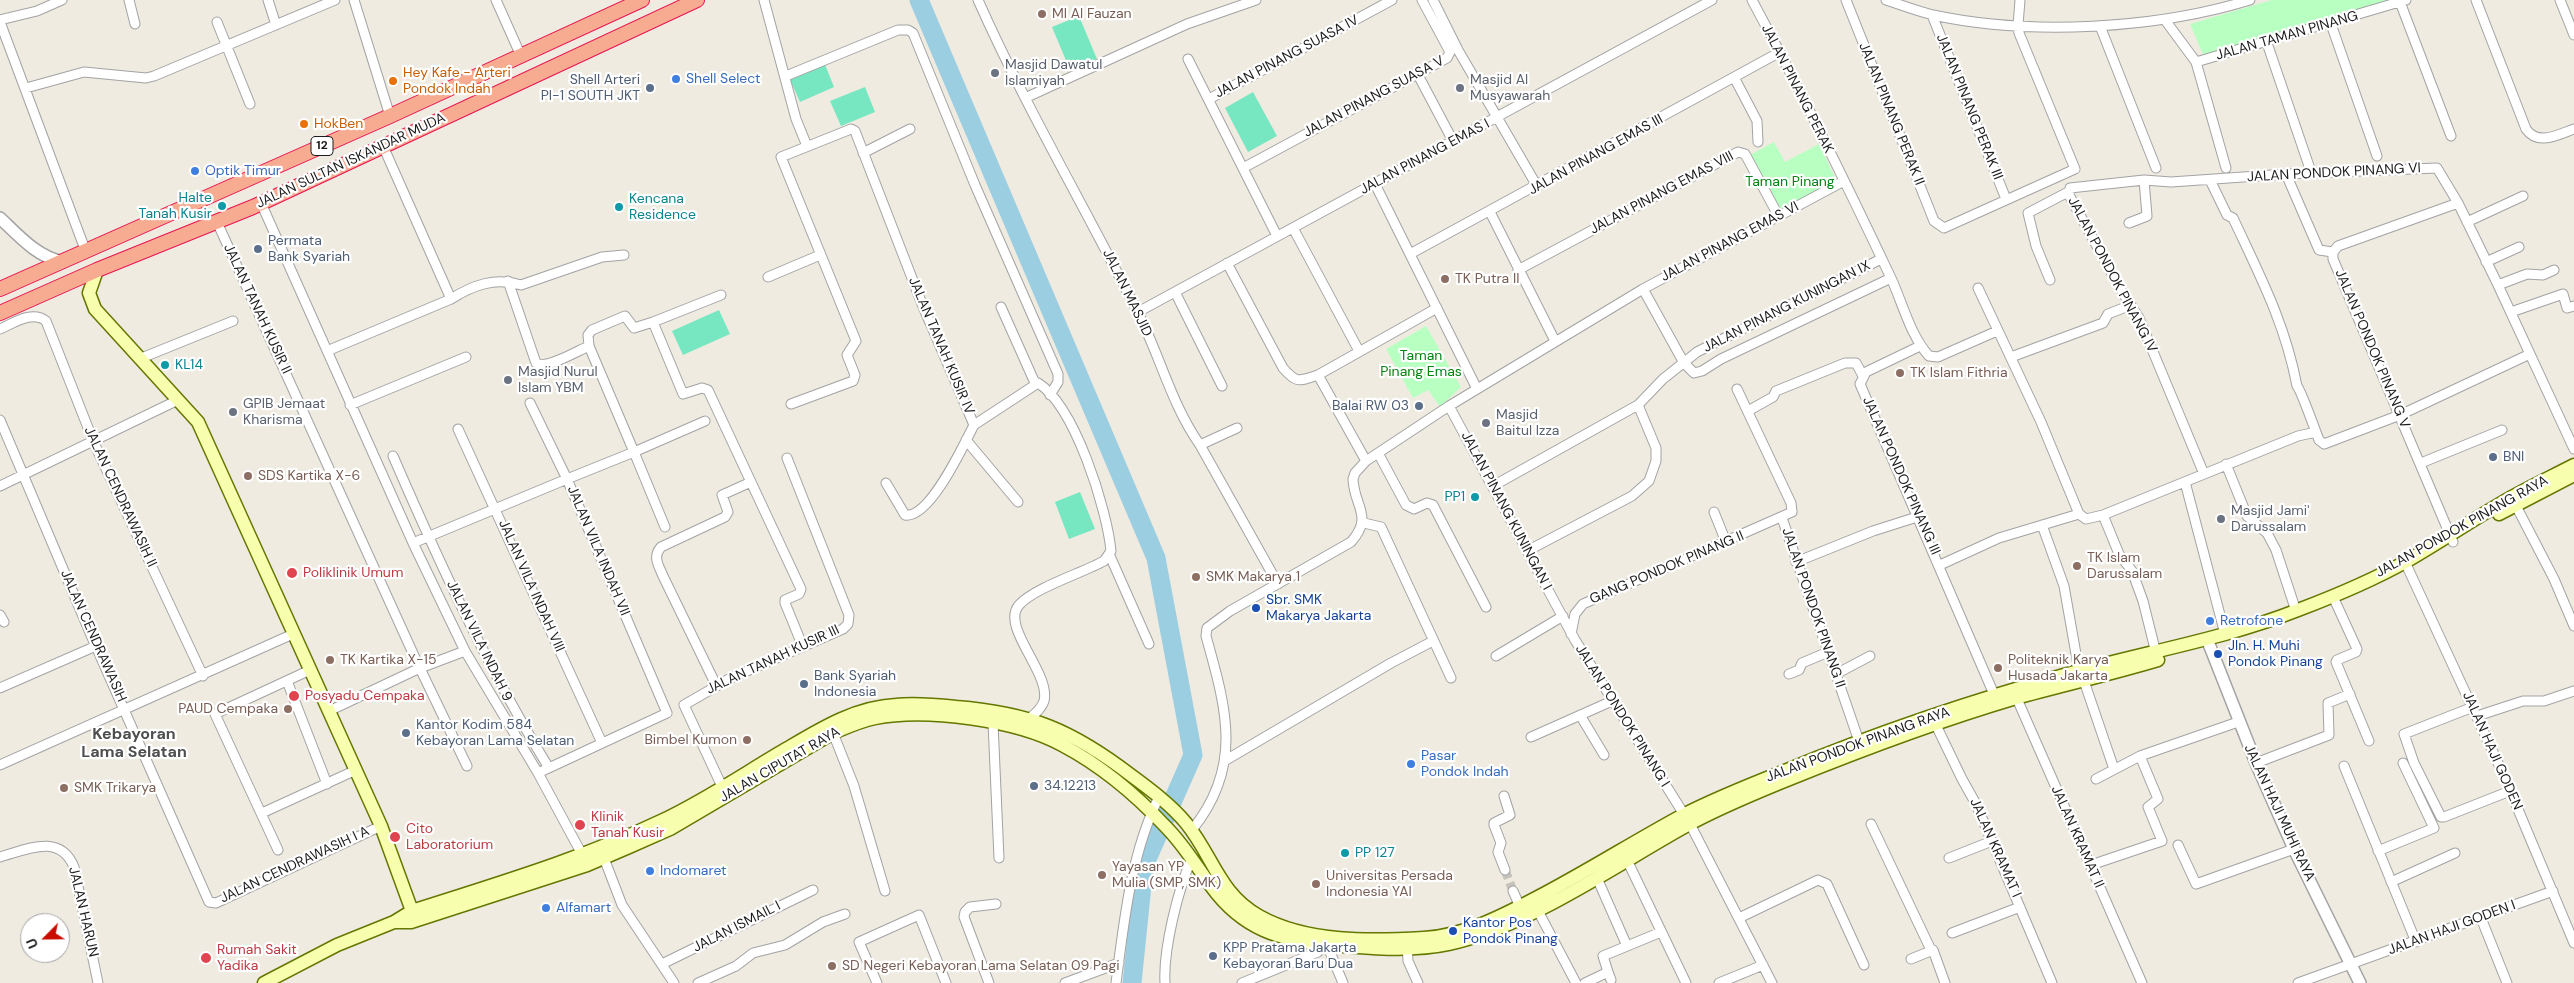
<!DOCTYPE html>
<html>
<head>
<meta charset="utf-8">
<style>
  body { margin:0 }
  #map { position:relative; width:2574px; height:983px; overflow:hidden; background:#efebe1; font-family:"DM Sans",sans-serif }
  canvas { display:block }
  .north { position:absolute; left:20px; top:913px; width:50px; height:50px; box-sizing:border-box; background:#fff; border:1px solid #a4a4a4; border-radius:50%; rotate:247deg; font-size:14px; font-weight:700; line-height:20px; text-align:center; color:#1c1c1c }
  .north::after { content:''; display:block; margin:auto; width:18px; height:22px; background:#c90b00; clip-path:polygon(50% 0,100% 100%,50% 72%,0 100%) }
</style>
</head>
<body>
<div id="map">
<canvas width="2574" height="983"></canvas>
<div class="north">U</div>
</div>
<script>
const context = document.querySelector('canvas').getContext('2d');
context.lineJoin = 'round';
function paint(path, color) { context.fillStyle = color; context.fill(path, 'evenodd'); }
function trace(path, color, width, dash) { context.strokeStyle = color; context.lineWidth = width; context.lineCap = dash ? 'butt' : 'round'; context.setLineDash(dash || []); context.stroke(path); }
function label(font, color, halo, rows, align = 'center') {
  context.font = font + ' "DM Sans",sans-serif'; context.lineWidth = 4.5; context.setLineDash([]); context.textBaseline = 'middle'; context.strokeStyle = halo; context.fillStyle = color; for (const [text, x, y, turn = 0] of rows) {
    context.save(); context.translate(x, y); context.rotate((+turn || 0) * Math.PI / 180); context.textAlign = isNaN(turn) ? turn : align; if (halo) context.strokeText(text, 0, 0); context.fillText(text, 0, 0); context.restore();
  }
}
const park = new Path2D(`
  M2272 0H2398L2205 59 2190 24Z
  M1774 142 1785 162 1819 144 1837 182 1780 211 1750 155Z
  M1426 326 1461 387 1440 407 1428 390 1413 398 1386 349Z`);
const pitch = new Path2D(`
  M1079 16 1097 59 1070 70 1052 27Z
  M824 62 834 87 800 102 789 77Z
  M865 87 875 112 841 126 830 101Z
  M1253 92 1277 136 1248 152 1225 108Z
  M719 310 730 334 683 355 672 331Z
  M1080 492 1095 529 1069 539 1055 502Z`);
const river = new Path2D(`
  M919 0 1156 558 1193 755 1144 866 1132 983`);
const minorTunnel = new Path2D(`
  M1505 870 1513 891`);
const minor = new Path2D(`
  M129 0 135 24
  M268 0 276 25
  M354 0 390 116
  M496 0 521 56
  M764 0 796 119 807 146
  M978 0C1025 106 1085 207 1137 311 1160 355 1171 404 1200 445L1278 584
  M1433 0 1458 50 1537 186
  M1752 0C1801 91 1847 185 1891 278 1903 304 1910 335 1929 356L1938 357 1997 331
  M1846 0 1934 221 1944 228 2075 169 2019 33 2018 25 2020 0
  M1886 0C1901 5 1917 11 1933 15 2031 36 2155 29 2250 0
  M2476 0 2526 129C2538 146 2557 135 2574 129
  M2560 0 2574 35
  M2400 2 2451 136
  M1932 15 2006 199
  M0 20 37 11 62 0
  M2165 20 2196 62 2226 168
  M0 22 86 252
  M217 22 250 104
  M2331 24 2377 156
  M2100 26 2156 168
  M2267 43 2309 166
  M1188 59 1277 236
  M2196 62 2406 0
  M1417 73 1453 141
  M786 76 898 30H908L913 33 975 185 1058 374V382L1050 395
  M1735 79 1757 121 1758 142
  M26 88 84 72 146 78 154 76 335 0
  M1025 98 1187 24 1256 0
  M1209 99 1392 0
  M863 153 910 129
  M1243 168 1447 58 1450 52 1422 0
  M2286 174 2319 250 2333 252
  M2210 180 2227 215 2233 218C2260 276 2285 323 2297 386 2301 390 2315 430 2319 440L2324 444 2400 415 2530 354
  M1375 184 1477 389
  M261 203 413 543 465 651 538 773 584 858
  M1490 212 1555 341
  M217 222 416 660 467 766
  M2467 222 2523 196
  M2129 223 2147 216 2144 180
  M1293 228 1359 351
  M1410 254 1780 52
  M2486 262 2519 247
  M1227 263 1283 368C1297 384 1299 381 1318 375L1437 308
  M1518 270 1738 152 1745 154 1778 215
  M768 277 820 255
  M2050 280 2036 246 2028 213 2068 192
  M508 281 536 363C546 370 577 351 589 346L588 335 592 330 625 316 634 328 653 322 683 394 702 388 708 390 801 589 799 594 785 600V603L803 647
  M2498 285 2527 274 2543 275 2554 270
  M1978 288 2041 422 2079 514 2086 519 2103 515 2298 436 2316 432
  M1643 289 1684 363 1694 373 1702 371 1721 359 1891 278
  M1175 292 1222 386
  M451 299C473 285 495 277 521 285L602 257 624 255
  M1001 307 1035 383
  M1138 312 1712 0
  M2511 312 2563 294 2567 308 2574 306
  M653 322 721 295
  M0 329C14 323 32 310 46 321L94 443 203 676
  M1920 346 1866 372 1860 384 1996 699
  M327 351 451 299 383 146
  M2011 357 2103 323 2108 314 2131 305
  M139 359 233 321
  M1318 375 1366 461
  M791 404 853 381 855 375 847 355 856 341 781 157 851 129 855 131 922 304 974 425 1038 383C1075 406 1107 509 1111 551L1104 561C1082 573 1034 588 1019 605 1000 627 1051 673 1044 701 1042 707 1035 714 1030 718
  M350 405 466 357
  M1449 406 1575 640 1690 824 1772 983
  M1748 411 1773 397 1776 391 1845 363H1856L1863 376
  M0 420 91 635 209 902 216 903 381 826
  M458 429 602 743
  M966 440 1018 502
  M1200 445 1237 428
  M1378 453 1406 505 1414 509 1427 503 1433 505 1486 607
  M393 456C439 562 488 669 549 768
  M2421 463 2502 430
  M2226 464 2247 516 2267 533 2276 550 2296 611
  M2204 474 2139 318 2121 290 2069 195 2070 188 2144 180 2171 182 2286 174 2437 168 2458 203 2498 285 2574 449
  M2185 482 2225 634
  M886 483 905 515C930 519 964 444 974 425
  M0 486 178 400
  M1493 486 1638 405 1663 379 1697 352 1881 259
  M2513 500 2554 579 2574 626
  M1714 512 1726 542
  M2103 515 2119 554 2132 571 2143 601 2156 653
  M1782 518 1861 747
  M1364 523 1381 527 1451 678
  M2042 525 2064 586 2079 671
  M665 527 634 452 705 421
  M2453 542 2333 259V252L2338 246 2458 203
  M413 543 567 479 530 403
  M1527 551 1632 496 1649 481 1656 461V448L1638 405
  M1110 556 1149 644
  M1796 562 1873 531 1917 517
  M2405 562 2504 776 2574 943
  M1940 565 1999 538 2079 514
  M2335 601 2357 649 2356 652 2337 660 2336 662 2369 741
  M0 615 4 622
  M1571 634 1575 614 1583 604 1792 512 1791 503 1737 389
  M1496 656 1563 616
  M1789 674 1799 670 1802 663 1828 652
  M1836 674 1870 656
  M287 681 327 784
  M2084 681 2114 769
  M716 685 663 576C659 566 652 557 661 547L725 517 728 512 722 495 751 482
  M0 688 96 646
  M2014 692 2142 983
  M2473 707 2404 734 2414 763 2441 817H2444L2510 791
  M329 711 420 668 465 651
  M1580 715 1604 755
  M2477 716 2523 701H2544L2574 691
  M1933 719 1962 779 1976 804 2052 983
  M993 723 999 858
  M833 733 854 786 885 891
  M1531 737 1612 701
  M1226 760 1391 663 1433 641
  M2256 763 2329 735 2328 703 2350 694
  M0 765 293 634
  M2344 766 2416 942
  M538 773 667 713 567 479 634 452 589 346
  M2096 779 2140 756 2238 722
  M725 793 684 705 729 679 843 629 848 624 849 615 787 458
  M1504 796 1510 815 1494 823V825L1501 843 1498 852 1505 870
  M262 813 356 770
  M1871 824 1931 950
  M1192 830C1244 766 1226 708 1206 636L1207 628 1230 611 1351 542C1374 516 1354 507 1353 479L1355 473 1366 461 1449 406 1643 289 1844 181
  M2178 845 2196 884 2294 849
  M278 850 215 714 310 670
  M2378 851 2434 828 2403 763
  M602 853 622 905 674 983
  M0 857C28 849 60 833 74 867L98 983
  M1949 858 1992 841
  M1627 860 1686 983
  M2091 865 2162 841 2148 807 2158 799 2140 756
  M1597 878 1627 946
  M2391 882 2455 853
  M1513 891 1520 907
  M1537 909 1576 983
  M1739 918 1818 880 1827 884 1864 965
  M2481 918 2507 983
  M1952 933 2020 907
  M1407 943 1408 961 1418 983
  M1327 945 1343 983
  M1911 959 1933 950 1945 983
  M662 964 813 890
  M1608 972 1603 956 1661 932
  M698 983 736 966 753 953 785 945 823 922 845 914
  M877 983 859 942 919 915 946 983
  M989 983 964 917 965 912 970 907 996 904
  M1065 983 1119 963
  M1116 983C1124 921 1131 853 1159 797
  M1165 983C1163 950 1178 889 1192 858
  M1242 983 1318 952 1321 944
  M1585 983 1608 972 1611 980
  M1719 983 1763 965
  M2298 983 2553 891`);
const tertiary = new Path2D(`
  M0 218C19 236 37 257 63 262
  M2207 639 2256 763 2294 849 2360 983`);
const secondary = new Path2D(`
  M97 270 89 293 95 309 198 422 381 826 412 911 413 918
  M2499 514 2574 475
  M394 922H411L587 865 629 847 670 829 833 733C847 727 860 721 875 718 926 708 1016 720 1062 745 1100 765 1137 796 1166 827 1184 845 1196 866 1211 886 1242 929 1280 941 1331 945 1369 948 1412 952 1449 944 1529 926 1614 866 1686 826 1718 808 1753 794 1787 780 1861 750 1938 721 2016 698 2063 685 2111 674 2158 660
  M264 983 337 945 394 922 412 911C496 884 581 859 661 821 704 801 745 773 786 749 820 729 855 707 896 705 916 703 937 705 956 707 1031 713 1072 730 1132 776 1151 790 1171 805 1186 823 1213 856 1219 894 1259 916 1307 943 1371 941 1424 938 1463 936 1502 916 1536 898 1586 872 1633 842 1683 815 1714 799 1749 785 1782 772 1878 732 1977 699 2078 671 2151 651 2227 638 2298 610 2335 596 2373 580 2407 561 2442 541 2475 518 2510 498 2531 486 2553 476 2574 465`);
const trunk = new Path2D(`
  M0 289 390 116 642 0
  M0 313 97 270 253 207 697 0`);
const markers = [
  [1042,14,5,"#8d6e63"],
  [995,73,5,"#6b7280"],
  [676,79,5,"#3f7fe0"],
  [393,81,5,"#e8710a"],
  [650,88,5,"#5c6f8a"],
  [1460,88,5,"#6b7280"],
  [304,124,5,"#e8710a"],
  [195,171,5,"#3f7fe0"],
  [222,206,5,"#0f9aa8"],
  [619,207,5,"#0f9aa8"],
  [258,249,5,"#5c6f8a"],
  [1445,279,5,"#8d6e63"],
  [165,365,5,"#0f9aa8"],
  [1900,373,5,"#8d6e63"],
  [508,380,5,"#6b7280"],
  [1419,406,5,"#5c6f8a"],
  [233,412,5,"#6b7280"],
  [1486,423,5,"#6b7280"],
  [2493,457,5,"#5c6f8a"],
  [248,476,5,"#8d6e63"],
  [1475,497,5,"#0f9aa8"],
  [2221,519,5,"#6b7280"],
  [2077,566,5,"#8d6e63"],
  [292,573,6,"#e0444e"],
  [1196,577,5,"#8d6e63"],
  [1256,608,5,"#1a4fb4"],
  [2210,621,5,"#3f7fe0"],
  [2218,654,5,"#1a4fb4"],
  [330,660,5,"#8d6e63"],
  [1998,668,5,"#8d6e63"],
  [804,684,5,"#5c6f8a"],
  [294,696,6,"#e0444e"],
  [288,709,5,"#8d6e63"],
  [406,733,5,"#5c6f8a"],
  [747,740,5,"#8d6e63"],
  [1411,764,5,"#3f7fe0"],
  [1034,786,5,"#5c6f8a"],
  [64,788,5,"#8d6e63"],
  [580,825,6,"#e0444e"],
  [395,837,6,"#e0444e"],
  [1345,853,5,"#0f9aa8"],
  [650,871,5,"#3f7fe0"],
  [1102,875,5,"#8d6e63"],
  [1316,884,5,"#8d6e63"],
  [546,908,5,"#3f7fe0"],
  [1453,931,5,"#1a4fb4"],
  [1213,956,5,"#5c6f8a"],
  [206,958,6,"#e0444e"],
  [832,966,5,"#8d6e63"]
];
const shields = [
  [322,146,22]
];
const shieldNames = [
  ["12",322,146]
];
const educationNames = [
  ["MI Al Fauzan",1052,14],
  ["TK Putra II",1455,279],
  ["TK Islam Fithria",1910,373],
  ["SDS Kartika X-6",258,476],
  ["TK Islam",2087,558],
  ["Darussalam",2087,574],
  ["SMK Makarya 1",1206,577],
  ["TK Kartika X-15",340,660],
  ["Politeknik Karya",2008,660],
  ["Husada Jakarta",2008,676],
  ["PAUD Cempaka",278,709,"right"],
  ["Bimbel Kumon",737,740,"right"],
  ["SMK Trikarya",74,788],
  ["Yayasan YP",1112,867],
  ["Mulia (SMP, SMK)",1112,883],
  ["Universitas Persada",1326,876],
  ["Indonesia YAI",1326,892],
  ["SD Negeri Kebayoran Lama Selatan 09 Pagi",842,966]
];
const streetNames = [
  ["JALAN TAMAN PINANG",2287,36,-16],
  ["JALAN PINANG SUASA IV",1287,57,-28],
  ["JALAN PINANG PERAK",1797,89,63],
  ["JALAN PINANG SUASA V",1374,97,-28],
  ["JALAN PINANG PERAK III",1969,107,68],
  ["JALAN PINANG PERAK II",1891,114,68],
  ["JALAN PINANG EMAS III",1596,155,-29],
  ["JALAN PINANG EMAS I",1425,157,-28],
  ["JALAN SULTAN ISKANDAR MUDA",351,161,-25],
  ["JALAN PONDOK PINANG VI",2334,173,-3],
  ["JALAN PINANG EMAS VIII",1662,193,-28],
  ["JALAN PINANG EMAS VI",1730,242,-28],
  ["JALAN PONDOK PINANG IV",2112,275,62],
  ["JALAN MASJID",1127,293,64],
  ["JALAN PINANG KUNINGAN IX",1787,307,-27],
  ["JALAN TANAH KUSIR II",257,309,65],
  ["JALAN TANAH KUSIR IV",941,346,67],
  ["JALAN PONDOK PINANG V",2372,349,67],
  ["JALAN PONDOK PINANG III",1901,476,66],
  ["JALAN CENDRAWASIH II",120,497,65],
  ["JALAN PINANG KUNINGAN I",1506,511,62],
  ["JALAN PONDOK PINANG RAYA",2462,527,-29],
  ["JALAN VILA INDAH VII",598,551,67],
  ["GANG PONDOK PINANG II",1667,568,-23],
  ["JALAN VILA INDAH VIII",531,586,66],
  ["JALAN PONDOK PINANG II",1813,608,71],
  ["JALAN CENDRAWASIH",93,636,66],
  ["JALAN VILA INDAH 9",479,641,64],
  ["JALAN TANAH KUSIR III",773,660,-25],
  ["JALAN PONDOK PINANG I",1622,716,58],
  ["JALAN PONDOK PINANG RAYA",1858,745,-20],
  ["JALAN HAJI GODEN",2492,751,66],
  ["JALAN CIPUTAT RAYA",780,765,-30],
  ["JALAN HAJI MUHI RAYA",2279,813,65],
  ["JALAN KRAMAT II",2077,837,66],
  ["JALAN KRAMAT I",1995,848,66],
  ["JALAN CENDRAWASIH I A",295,865,-25],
  ["JALAN HARUN",83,912,77],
  ["JALAN ISMAIL I",737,927,-27],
  ["JALAN HAJI GODEN I",2452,928,-20]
];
const worshipNames = [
  ["Masjid Dawatul",1005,65],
  ["Islamiyah",1005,81],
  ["Masjid Al",1470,80],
  ["Musyawarah",1470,96],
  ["Masjid Nurul",518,372],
  ["Islam YBM",518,388],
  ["GPIB Jemaat",243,404],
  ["Kharisma",243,420],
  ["Masjid",1496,415],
  ["Baitul Izza",1496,431],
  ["Masjid Jami'",2231,511],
  ["Darussalam",2231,527]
];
const foodNames = [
  ["Hey Kafe - Arteri",403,73],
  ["Pondok Indah",403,89],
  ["HokBen",314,124]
];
const shopNames = [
  ["Shell Select",686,79],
  ["Optik Timur",205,171],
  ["Retrofone",2220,621],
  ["Pasar",1421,756],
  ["Pondok Indah",1421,772],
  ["Indomaret",660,871],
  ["Alfamart",556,908]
];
const serviceNames = [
  ["Shell Arteri",640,80,"right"],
  ["PI-1 SOUTH JKT",640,96,"right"],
  ["Permata",268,241],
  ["Bank Syariah",268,257],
  ["Balai RW 03",1409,406,"right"],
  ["BNI",2503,457],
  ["Bank Syariah",814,676],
  ["Indonesia",814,692],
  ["Kantor Kodim 584",416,725],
  ["Kebayoran Lama Selatan",416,741],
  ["34.12213",1044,786],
  ["KPP Pratama Jakarta",1223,948],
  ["Kebayoran Baru Dua",1223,964]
];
const parkNames = [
  ["Taman Pinang",1790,182],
  ["Taman",1421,356],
  ["Pinang Emas",1421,372]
];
const cultureNames = [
  ["Halte",212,198,"right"],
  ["Tanah Kusir",212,214,"right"],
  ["Kencana",629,199],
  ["Residence",629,215],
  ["KL14",175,365],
  ["PP1",1465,497,"right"],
  ["PP 127",1355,853]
];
const healthNames = [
  ["Poliklinik Umum",303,573],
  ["Posyadu Cempaka",305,696],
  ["Klinik",591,817],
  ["Tanah Kusir",591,833],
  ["Cito",406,829],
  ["Laboratorium",406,845],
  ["Rumah Sakit",217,950],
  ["Yadika",217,966]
];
const transitNames = [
  ["Sbr. SMK",1266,600],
  ["Makarya Jakarta",1266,616],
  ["Jln. H. Muhi",2228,646],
  ["Pondok Pinang",2228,662],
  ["Kantor Pos",1463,923],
  ["Pondok Pinang",1463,939]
];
const quarterNames = [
  ["Kebayoran",134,735],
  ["Lama Selatan",134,753]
];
paint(park, '#b8ffc2');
paint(pitch, '#76e7c1');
trace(river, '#9ccee2', 19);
trace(minorTunnel, '#c5c2ba', 9, [9, 4.5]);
trace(minor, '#a3a3a3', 11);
trace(tertiary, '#a3a3a3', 14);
trace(secondary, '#647700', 15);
trace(trunk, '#e91250', 16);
trace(minor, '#fff', 9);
trace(tertiary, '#fff', 11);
trace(secondary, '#f7ffaf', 12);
trace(trunk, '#f7ac92', 14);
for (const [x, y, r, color] of markers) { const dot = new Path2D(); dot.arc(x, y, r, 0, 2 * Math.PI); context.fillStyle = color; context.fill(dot); trace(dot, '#fff', 2); }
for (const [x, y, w] of shields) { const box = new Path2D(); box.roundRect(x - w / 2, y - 9.5, w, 19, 4); context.fillStyle = '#fff'; context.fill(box); trace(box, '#1c1c1c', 1); }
label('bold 12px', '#1c1c1c', null, shieldNames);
label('14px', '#785e54', '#fff', educationNames, 'left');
label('14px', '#1c1c1c', '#fff', streetNames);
label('14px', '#5b616d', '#fff', worshipNames, 'left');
label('14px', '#c56008', '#fff', foodNames, 'left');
label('14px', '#366cbe', '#fff', shopNames, 'left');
label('14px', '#4e5e75', '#fff', serviceNames, 'left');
label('14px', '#008513', '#fff', parkNames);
label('14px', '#0d838f', '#fff', cultureNames, 'left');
label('14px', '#be3a42', '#fff', healthNames, 'left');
label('14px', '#164399', '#fff', transitNames, 'left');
label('bold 16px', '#4f4f4f', '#fff', quarterNames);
</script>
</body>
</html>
